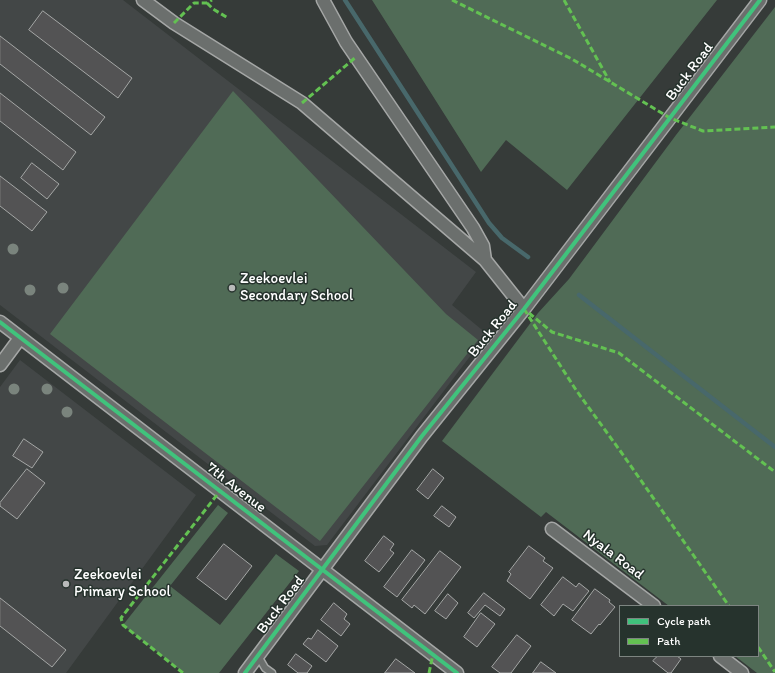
<!DOCTYPE html>
<html>
<head>
<meta charset="utf-8">
<style>
  body { margin:0 }
  #map { position:relative; width:775px; height:673px; overflow:hidden; background:#363b39; font-family:Itim,sans-serif }
  canvas { display:block }
  .legend { position:absolute; left:619px; top:605px; width:140px; height:52px; box-sizing:border-box; background:#26332d; border:1px solid #7d8581; margin:0; padding:5px 7px; list-style:none; font-size:12px; color:#fff }
  .legend li { display:flex; align-items:center; gap:8px; height:20px }
  .legend b { width:20px; border:1px solid #7d8581 }
</style>
</head>
<body>
<div id="map">
<canvas width="775" height="673"></canvas>
<ul class="legend">
<li><b style="height:5px;background:#40c37c"></b>Cycle path</li>
<li><b style="height:5px;background:#63c152"></b>Path</li>
</ul>
</div>
<script>
const context = document.querySelector('canvas').getContext('2d');
context.lineJoin = 'round';
function paint(path, color) { context.fillStyle = color; context.fill(path, 'evenodd'); }
function trace(path, color, width, dash) { context.strokeStyle = color; context.lineWidth = width; context.lineCap = dash ? 'butt' : 'round'; context.setLineDash(dash || []); context.stroke(path); }
function label(font, color, halo, rows, align = 'center') {
  context.font = font + ' Itim,sans-serif'; context.lineWidth = 3; context.setLineDash([]); context.textBaseline = 'middle'; context.strokeStyle = halo; context.fillStyle = color; for (const [text, x, y, turn = 0] of rows) {
    context.save(); context.translate(x, y); context.rotate((+turn || 0) * Math.PI / 180); context.textAlign = isNaN(turn) ? turn : align; if (halo) context.strokeText(text, 0, 0); context.fillText(text, 0, 0); context.restore();
  }
}
const built = new Path2D(`
  M0 0H123L476 272 452 305 487 334 327 545 315 546 0 305Z
  M20 360 196 495 66 673H0V387Z`);
const green = new Path2D(`
  M372 0H717L567 190 506 140 481 172Z
  M775 7V673H757L735 656H758V606H669L546 512 541 517 442 441 538 313 569 279 676 135Z
  M233 91 446 314 478 340 320 541 50 334Z
  M218 505 228 513 170 586 220 625 276 554 299 571 219 673H184L123 625Z`);
const stream = new Path2D(`
  M345 0 489 223 502 238 528 257
  M579 295 775 447`);
const building = new Path2D(`
  M43 11 132 78 118 98 29 30Z
  M0 36 105 117 91 135 0 64Z
  M0 93 76 152 63 170 0 121Z
  M32 163 59 184 47 199 21 178Z
  M0 176 47 212 32 231 0 206Z
  M24 439 43 452 32 468 13 456Z
  M27 469 45 483 17 519 0 506V503Z
  M433 469 444 478 428 499 417 490Z
  M442 506 456 517 449 527 434 516Z
  M384 536 394 544 390 550 394 553 379 572 365 561Z
  M224 544 252 566 226 600 197 578Z
  M529 546 545 558 543 561 553 568 530 599 507 581 511 574 509 572Z
  M412 550 425 560 397 597 384 587Z
  M440 551 461 567 425 614 414 605 412 608 402 600Z
  M563 577 576 587 579 583 589 591 573 611 563 604 554 616 541 605Z
  M595 589 610 600 609 602 615 607 600 625 599 624 591 634 572 620Z
  M484 593 505 609 500 616 485 605 474 618 468 613Z
  M448 594 458 603 446 619 435 611Z
  M0 598 66 650 52 667 0 626Z
  M334 603 347 614 344 619 350 624 341 636 321 620Z
  M481 613 495 624 477 647 464 637Z
  M318 630 338 646 326 662 303 644 308 638 311 639Z
  M517 635 531 646 511 673H500L492 667Z
  M296 654 312 666 307 673H298L288 665Z
  M658 656H677L681 659 671 673H668L653 661Z
  M396 659 415 673H385Z
  M541 662 556 673H533Z`);
const lane = new Path2D(`
  M258 656 265 668 272 673`);
const street = new Path2D(`
  M143 0 174 23 302 103 485 260 524 309
  M323 0 346 42 473 228 483 246 485 260
  M0 322 457 673
  M0 365 20 338
  M552 529 654 606
  M720 656 742 673
  M245 673 422 436 524 309 760 0`);
const quiet = new Path2D(`
  M452 0 572 59 670 118 703 131 775 127
  M564 0 610 82
  M207 3 213 9 228 18
  M174 23 194 3H207L212 0
  M302 103 356 57
  M524 309 576 390 621 452 729 606
  M529 313 552 332 619 353 775 472
  M758 647 775 672
  M183 673 123 625 121 618 220 491
  M429 673 433 654`);
const cycleway = new Path2D(`
  M0 322 457 673
  M245 673 422 436 524 309 760 0`);
const trees = [
  [13,249],
  [63,288],
  [30,290],
  [14,389],
  [47,389],
  [67,412]
];
const markers = [
  [232,288,4,"#b9baba"],
  [66,584,4,"#b9baba"]
];
const streetNames = [
  ["Buck Road",690,72,-53],
  ["Buck Road",493,329,-51],
  ["7th Avenue",236,488,38],
  ["Nyala Road",613,555,37],
  ["Buck Road",281,605,-53]
];
const poiNames = [
  ["Zeekoevlei",240,279],
  ["Secondary School",240,296],
  ["Zeekoevlei",74,575],
  ["Primary School",74,592]
];
paint(built, '#434747');
paint(green, '#506b56');
trace(stream, '#48686b', 4.5);
paint(building, '#535354');
trace(building, '#a5a7a6', 1);
trace(lane, '#a5a7a6', 9);
trace(street, '#a5a7a6', 15);
trace(lane, '#6b6f6d', 6);
trace(street, '#6b6f6d', 12);
trace(quiet, '#63c152', 3, [6, 3]);
trace(cycleway, '#40c37c', 4);
context.fillStyle = '#7a847d';
for (const [x, y] of trees) { context.beginPath(); context.arc(x, y, 5.5, 0, 2 * Math.PI); context.fill(); }
for (const [x, y, r, color] of markers) { const dot = new Path2D(); dot.arc(x, y, r, 0, 2 * Math.PI); context.fillStyle = color; context.fill(dot); trace(dot, '#26332d', 1.5); }
label('15px', '#fff', '#26332d', streetNames);
label('15px', '#fff', '#26332d', poiNames, 'left');
</script>
</body>
</html>
